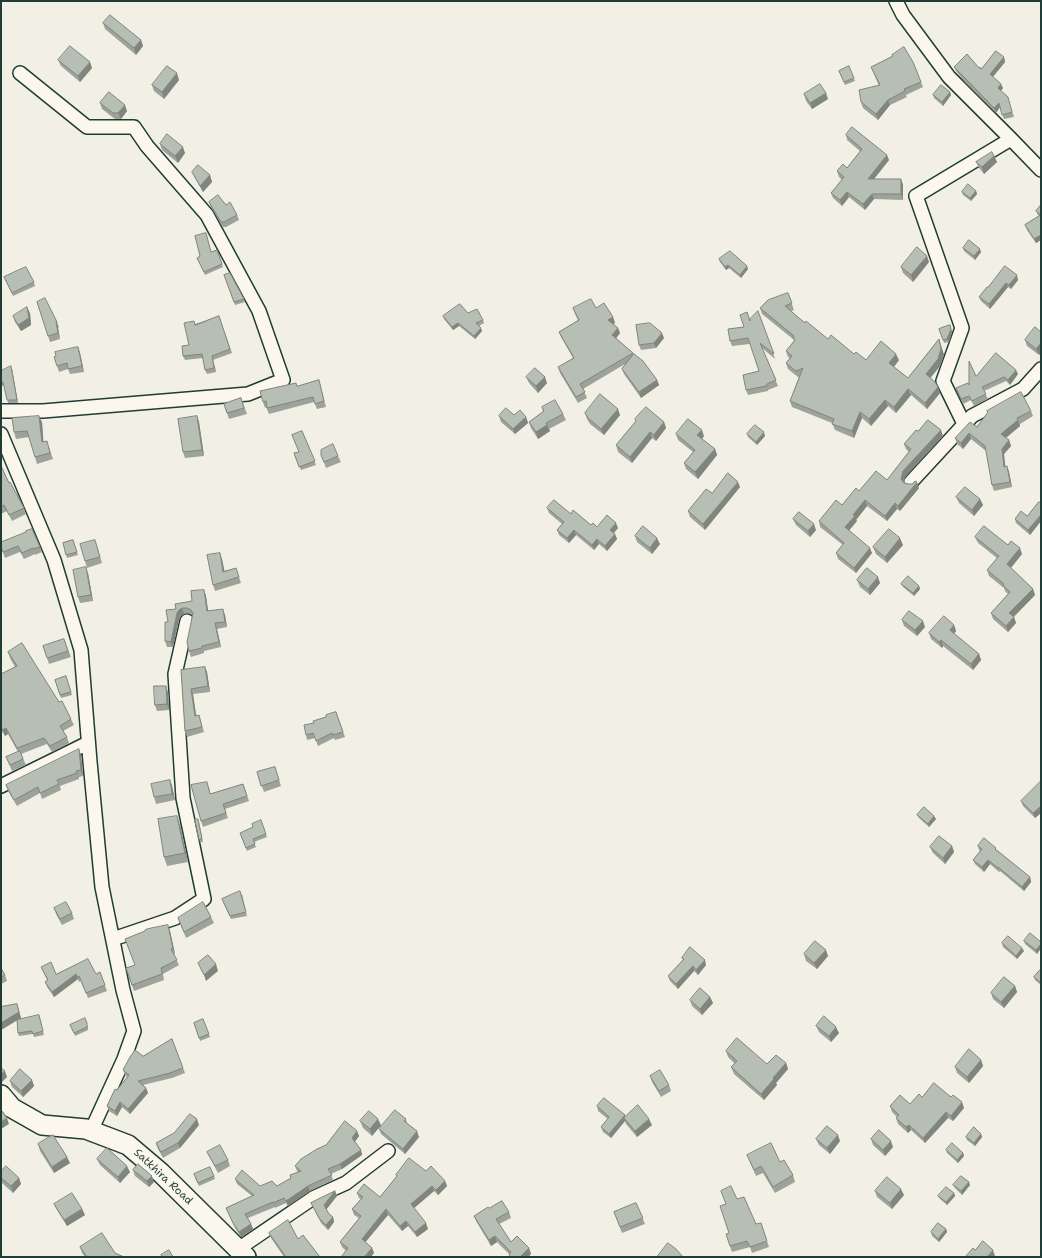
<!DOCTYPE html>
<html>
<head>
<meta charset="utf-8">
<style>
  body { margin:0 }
  #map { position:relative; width:1042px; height:1258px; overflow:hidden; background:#f2f0e5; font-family:"Shantell Sans",sans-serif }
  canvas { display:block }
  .frame { position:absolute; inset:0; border:2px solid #1f3d34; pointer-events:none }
</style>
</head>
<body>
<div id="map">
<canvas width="1042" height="1258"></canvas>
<div class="frame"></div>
</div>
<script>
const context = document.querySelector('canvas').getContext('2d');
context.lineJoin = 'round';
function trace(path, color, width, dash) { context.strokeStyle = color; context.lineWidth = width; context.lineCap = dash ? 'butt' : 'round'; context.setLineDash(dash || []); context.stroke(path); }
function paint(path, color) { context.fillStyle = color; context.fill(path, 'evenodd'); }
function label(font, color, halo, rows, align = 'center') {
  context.font = font + ' "Shantell Sans",sans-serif'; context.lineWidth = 3; context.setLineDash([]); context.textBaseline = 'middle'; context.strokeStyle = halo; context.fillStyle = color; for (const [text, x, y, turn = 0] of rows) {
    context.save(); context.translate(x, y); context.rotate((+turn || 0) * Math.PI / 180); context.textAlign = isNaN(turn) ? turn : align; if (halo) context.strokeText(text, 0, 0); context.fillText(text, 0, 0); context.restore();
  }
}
const street = new Path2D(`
  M896 1 903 15 949 77 1011 139 1041 170
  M1 411H43L248 394 283 380 259 311 207 215 147 146 134 127H87L20 73
  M964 424 943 381 962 328 916 196 1011 139
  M1 434 54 560 81 650 90 762 102 887 123 990 134 1031 124 1059 91 1131
  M911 482 972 416 1023 389 1041 369
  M1 786 88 743
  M113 939 175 918 204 899 183 798 175 674 187 621
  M238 1249 313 1198 346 1183 388 1151`);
const secondary = new Path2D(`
  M1 1095 12 1108 42 1125 86 1129 128 1145 161 1173 246 1257`);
const wall = new Path2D(`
  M103 23 141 40 143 46 136 55 105 29Z
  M892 55 913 62 923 87 906 95 907 97 890 105 878 120 863 108 861 102 879 86 871 67 892 57Z
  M1004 57 1005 62 993 77 1003 88 1001 91 1009 101 1014 117 1004 119 1000 107 996 113 965 82 956 71 954 67 979 68 981 69Z
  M58 60 92 68 80 82 61 66Z
  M849 66 855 81 845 85 839 71Z
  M179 80 164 99 154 91 152 85Z
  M950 92 951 95 943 106 934 98 933 95Z
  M804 94 828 99 812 109 806 101Z
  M100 103 127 111 121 119H115L102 109Z
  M846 135 889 160 874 179H901L903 185V200L874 199 865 210 849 197 842 206 833 198 831 193 842 180 839 177 837 171 847 168 860 151 847 140Z
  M160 144 185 153 178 163 162 150Z
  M994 156 997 162 984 174 979 168 976 162Z
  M192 172 210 175 212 182 203 192 195 178Z
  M976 191 977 194 971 201 963 195 962 192Z
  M209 202 226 205 237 215 239 220 226 227H223L211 207Z
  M1041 205V240L1036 243 1027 230 1025 225 1039 216 1038 215 1036 211Z
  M963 248 981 252 975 260 964 251Z
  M217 250 223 267 205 275 197 258Z
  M719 259 748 269 741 278 729 268 726 270 720 262Z
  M929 262 913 282 903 273 901 267Z
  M224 275 244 299 245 302 235 305Z
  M4 277 34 282 35 286 13 296Z
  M1018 280 1011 289 1008 287 990 309 981 301 979 297 988 287Z
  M788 293 794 310 791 311 805 323 828 339 854 354 866 360H899L894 367 908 378 939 339 944 355 940 366 930 378 938 387 940 393 927 409 911 395 896 413 888 406 871 426 862 418 854 438 835 430 832 423 792 407 790 401 799 377H798L788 369 786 363 790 358 788 357 786 351 794 341 793 339 762 314 760 308Z
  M37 302 57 322 59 327 58 328 60 339 50 342Z
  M573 308H596L613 317 615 323 613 324 618 328 620 333 616 338 633 353 657 380 659 385 641 398 624 374 622 369 625 364 583 389 587 398 578 403 560 373 558 367 573 358 561 337 559 332 578 320 575 314Z
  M758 311 775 359 762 348 778 386 768 390V391L748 395 746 390 759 371 750 344 732 346 730 341 750 321Z
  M30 313 31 325 21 331 15 322 13 316Z
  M468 313 483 320 484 323 479 326 482 331 475 339 459 326 453 330 444 319 443 316Z
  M219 316 232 353 213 360 216 372 207 374 205 370 203 358 185 360 183 356 189 345 194 321 195 324Z
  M950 325 952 332 949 342 944 343 939 329Z
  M1041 332V352L1039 355 1027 346 1025 340Z
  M664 338 656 348 641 350 639 345Z
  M78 347 80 353 84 372 70 374 68 369 59 372 54 357Z
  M12 369 18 403H8L4 386H1V371Z
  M1018 374 1010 385 1006 381 984 391 988 399 974 406 971 400 963 404 956 388 969 385 976 376Z
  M526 377 547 383 538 393 529 383Z
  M319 380 326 407 317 409 314 402 269 414 266 407 265 408 263 402 298 386Z
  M241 398 247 414 229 419 224 404Z
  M542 407 563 414 566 420 549 429 550 431 538 439 531 428 529 422 543 412Z
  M987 411H1031L1033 416 1020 424V426L1006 438 1009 440 1011 446 1004 454 1005 467 1007 466 1009 472 1012 487 994 491 992 485 986 451 971 439 963 449 957 444 955 438 977 427 988 413Z
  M585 413 620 415 604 435 590 424 587 419Z
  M514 415 526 417 528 423 515 434 501 422 499 416Z
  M197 416 199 422 204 456 185 458 183 452Z
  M635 419 664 422 666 428 656 441 652 438 632 463 618 452 616 445 636 421Z
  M42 422 43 442 49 447 53 459 37 464 29 437 16 439 14 432Z
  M302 431 316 465 301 470 294 453 298 452Z
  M918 431 943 436 905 477 904 482 908 484 919 488 900 511 897 509 887 521 867 506 856 520 857 521 849 530 872 553 856 573 838 559 836 553 843 545 820 527 819 521 842 505 859 491 887 480 909 452 906 449 904 444Z
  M676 434 704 436 702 439 715 449 717 455 698 479 686 469 684 463 693 452 678 440Z
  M747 434 765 436 757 445 748 437Z
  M321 455 338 456 341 462 326 468Z
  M1 466 9 483 24 508 26 514 12 521 7 511 1 514Z
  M740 487 705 530 690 517 688 511 712 493Z
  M956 497 980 499 983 505 974 516 959 503Z
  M1041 503V521L1030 535 1016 523 1015 519 1027 516Z
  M547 508 571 514 591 525 597 527 618 528 614 533 617 539 607 551 599 544 594 550 576 535 569 543 559 535 557 530 562 524 549 513Z
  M793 519 816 530 810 537 796 525Z
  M635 536 660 544 652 554 637 542Z
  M975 537 1008 545 1022 554 1011 568 1033 589 1035 595 1014 617 1016 623 1008 632 993 619 991 613 1008 594 1005 591 1004 588 989 576 987 570 997 558 978 543Z
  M73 540 78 555 67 558 63 543Z
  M1 542 40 547 42 552 35 555V554L24 559 20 552 5 558 1 547Z
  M903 545 887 563 876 554 873 547Z
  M97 546 102 563 87 568 85 561Z
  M222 559 224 571 236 568 241 583 215 591 213 585Z
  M88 573 93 601 80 603 78 597Z
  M857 580 880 583 870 595 860 587Z
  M901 584 919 586 920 589 914 596 903 587Z
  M204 590 206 596 208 611 225 615 227 627 217 629 221 647 204 651V653L191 657 189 651 192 615 189 613 184 614 181 616 179 619 173 647H167L165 641 176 609 192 601Z
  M902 620 925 627 917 636 904 626Z
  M954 625 956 631 954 634 979 654 981 660 973 670 943 646 942 648 931 639 929 633Z
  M64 639 71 657 49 664 43 646Z
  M8 652 59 702 71 719 74 725 63 731 67 737 69 743 52 752 47 744 21 754 26 765 12 771 6 757 18 752 8 734 5 736 1 730V674L15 667 10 658Z
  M205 667 207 672 210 692 193 694 196 715H199L204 732 187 737 185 731 181 670Z
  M66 676 72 695 61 698 55 680Z
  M168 692 169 710 157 711 155 705Z
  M336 712 345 737 335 740 334 738 318 746 315 738 307 740 306 735 314 723Z
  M81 755 83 776 79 777V779L60 786 61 790 42 799 40 793 17 806 8 791 6 785Z
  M275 767 281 786 264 792 257 772Z
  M170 780 172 786 175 800 156 804 154 797Z
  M243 784 249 801 225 809 228 818 203 827 201 821 209 787 210 794Z
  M1021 801 1041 813 1035 818 1023 806Z
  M917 815 936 819 929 827 919 818Z
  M261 820 267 837 254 842 256 847 247 851 241 836 253 827Z
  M199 822 203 842H200L199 839Z
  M180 825 188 862 167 866 164 857Z
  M952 846 954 852 945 864 933 853 930 847Z
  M978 846 997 850 1030 877 1031 882 1024 891 1000 871 999 872 990 864 984 872 975 864 973 860 980 851 979 850Z
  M242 894 247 916 231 919 223 902Z
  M54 908 72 913 74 919 62 925 56 914Z
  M211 917 214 923 186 938 178 918Z
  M170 931 175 954 174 955 179 965 163 974 164 980 134 991 126 968 135 965Z
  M1024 941 1041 942V948L1037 954 1025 944Z
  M1002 943 1022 948 1024 951 1017 959 1003 947Z
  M804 954 828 956 817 969 806 961Z
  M682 958 706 965 698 975 694 971 678 989 670 981 668 976 683 960Z
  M41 967 56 974H96L100 972 107 991 88 998 81 981 79 982 78 979 54 997 47 987 45 982 47 980Z
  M1 968 5 975 7 981 1 984Z
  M1041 969V985L1035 980 1034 977Z
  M1015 986 1017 992 1004 1008 993 999 991 993Z
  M710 997 713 1003 702 1015 692 1006 690 1000Z
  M17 1004 21 1018 17 1020 40 1018 44 1035 34 1037 33 1034 19 1036 18 1033 17 1020 1 1030V1007Z
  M203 1019 210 1037 200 1041 194 1023Z
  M88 1026V1030L75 1036 72 1028Z
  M816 1026 839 1033 831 1042 819 1032Z
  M172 1039 185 1073 172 1078 143 1085 146 1088 148 1093 130 1114 122 1107 117 1116 109 1111 107 1106 117 1090 127 1077 125 1075 123 1070 143 1056Z
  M726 1051 767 1064 786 1063 788 1069 776 1083 777 1085 764 1100 734 1074 731 1067 735 1064 728 1057Z
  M981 1060 983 1066 969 1083 957 1073 955 1067Z
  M650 1076 669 1085 671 1091 661 1097 652 1082Z
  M32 1080 34 1086 23 1097 12 1087 10 1081Z
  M922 1097 964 1108 953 1121 948 1118 925 1143 911 1130 908 1133 898 1124 896 1118 897 1117 892 1112 890 1106 910 1104Z
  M597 1106 625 1116 652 1125 637 1137 626 1124 625 1121 611 1138 603 1132 601 1127 608 1119 598 1111Z
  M406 1119 407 1123 419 1137 405 1154 381 1134 379 1129Z
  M360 1121 381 1125 372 1136 363 1128Z
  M199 1125 180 1148 163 1158 158 1149 156 1143Z
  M357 1131 359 1136 355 1141 361 1150 362 1155 342 1169 331 1174 333 1180 310 1191 288 1206 286 1203 275 1208V1207L248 1218 251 1224 253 1229 241 1237 235 1228 226 1208 252 1196 237 1184 235 1179 260 1186H277L291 1178 298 1172 297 1171 295 1166 326 1145Z
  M981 1134 982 1137 975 1146 967 1140 966 1137Z
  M816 1139 840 1141 830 1154 819 1145Z
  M871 1139 893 1147 885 1156 873 1145Z
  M38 1144 70 1163 54 1173 40 1151Z
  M946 1150 963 1153 964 1156 958 1163 947 1153Z
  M207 1152 228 1160 230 1166 218 1173 210 1158Z
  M747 1155 780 1162 793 1175 795 1182 775 1193 763 1173 756 1176Z
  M97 1159 130 1172 120 1183 100 1165Z
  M133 1170 154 1182 149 1187 135 1176Z
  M426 1171 445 1181 447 1186 438 1195 434 1191 414 1208 428 1229 417 1237 408 1226 402 1231 388 1215 365 1242 372 1248 374 1253 346 1251 342 1247 340 1242 359 1218 354 1215 352 1209 361 1199 359 1198 357 1193 380 1197 396 1177V1175Z
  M1 1172 19 1178 21 1184 13 1193 1 1182Z
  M214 1176 215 1179 199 1186 195 1178Z
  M953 1185H970L962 1195 955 1188Z
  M335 1191 337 1196 326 1209 329 1214 333 1217 334 1222 328 1230 321 1223 311 1203Z
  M875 1191 904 1195 892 1209 877 1197Z
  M954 1193 955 1196 947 1205 940 1199 938 1196Z
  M737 1199 756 1224 761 1223 769 1247 752 1253 750 1247 732 1252 730 1246 729 1233Z
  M636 1203 645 1224 622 1233 614 1212Z
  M54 1204 82 1209 85 1215 67 1226 57 1210Z
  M489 1208 509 1212 511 1218 499 1224 511 1242 529 1248 531 1254 528 1257H510L509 1255V1254L497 1242 491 1246 476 1221 474 1216Z
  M946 1229 947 1232 939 1242 932 1236 931 1232Z
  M269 1233 298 1239 320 1257H284L271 1238Z
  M80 1247 115 1253 124 1257H85L82 1253Z`);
const shadedWall = new Path2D(`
  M141 40 143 46 136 55 134 48Z
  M1004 57 1005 62 991 79 990 74Z
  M90 62 92 68 80 82 78 76Z
  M177 73 179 80 164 99 162 92Z
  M1001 84 1003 88 999 93 998 88Z
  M950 92 951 95 943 106 942 102Z
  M826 93 828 99 812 109 810 103Z
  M888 100 890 105 878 120 876 114Z
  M999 103 1000 107 996 113 994 108Z
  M125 105 127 111 121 119 118 113Z
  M183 147 185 153 178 163 175 156Z
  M887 155 889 160 870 184 868 179Z
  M994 156 997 162 984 174 982 167Z
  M210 175 212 182 203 192 200 186Z
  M901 179 903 185V200L901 194Z
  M976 191 977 194 971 201 970 198Z
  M847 192 849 197 842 206 840 200Z
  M872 194 874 199 865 210 863 204Z
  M1041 235V240L1036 243 1034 239Z
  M980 249 981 252 975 260 974 256Z
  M927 256 929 262 913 282 911 275Z
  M728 265 729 268 726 270 725 267Z
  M747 266 748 269 741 278 740 275Z
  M1017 275 1018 280 1011 289 1009 285Z
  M1006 283 1008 287 990 309 989 304Z
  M27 307 30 313 31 325 21 331 18 325Z
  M613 317 615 323 610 326 608 320Z
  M56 322 58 328 60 339 58 333Z
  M458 323 459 326 453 330 452 327Z
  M481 328 482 331 475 339 474 336Z
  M618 328 620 333 614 341 612 335Z
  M951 329 952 332 949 342 947 339Z
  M662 333 664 338 656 348 654 343Z
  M939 339 944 355 940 366 928 381 926 374Z
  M1041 343V352L1039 355 1036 349Z
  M78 347 80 353 84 372 82 366Z
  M896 354 899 360 892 369 889 363Z
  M212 356 216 372 214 368Z
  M11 366 12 369 18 403 17 400Z
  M1016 370 1018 374 1010 385 1008 380Z
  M545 377 547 383 538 393 536 386Z
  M657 380 659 385 641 398 639 392Z
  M938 387 940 393 927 409 925 403Z
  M908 389 911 395 896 413 894 407Z
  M885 400 888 406 871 426 869 419Z
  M618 409 620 415 604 435 601 429Z
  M860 412 862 418 854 438 852 431Z
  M39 416 42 422 44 448 42 442Z
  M197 416 199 422 204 456 202 450Z
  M526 417 528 423 515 434 513 429Z
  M1018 420 1020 426 1003 440 1001 434Z
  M664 422 666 428 656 441 654 435Z
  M547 425 550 431 538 439 536 432Z
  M702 430 704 436 700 441 697 435Z
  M941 430 943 436 905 477 903 484 901 479 903 471Z
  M650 432 652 438 632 463 630 457Z
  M764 432 765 436 757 445 756 442Z
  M969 433 971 439 963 449 961 443Z
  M1009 440 1011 446 1004 454 1006 472 1004 467 1002 449Z
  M715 449 717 455 698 479 695 472Z
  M1007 466 1009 472 1012 487 1010 482Z
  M738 482 740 487 705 530 703 524Z
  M917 482 919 488 900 511 898 506Z
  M980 499 983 505 974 516 972 510Z
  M865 500 867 506 856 520 857 521 847 533 845 527 853 515Z
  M895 503 897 509 887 521 885 516Z
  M1040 516 1041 521 1030 535 1028 530Z
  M616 523 618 528 612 535 610 530Z
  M814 524 816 530 810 537 808 531Z
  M574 530 576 535 569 543 567 538Z
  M615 534 617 539 607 551 605 546Z
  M657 538 660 544 652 554 650 548Z
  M900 538 903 545 887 563 885 557Z
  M597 539 599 544 594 550 592 545Z
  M870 548 872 553 856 573 854 568Z
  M1020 548 1022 554 1009 570 1007 564Z
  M220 553 222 559 226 578 223 572Z
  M86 567 88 573 93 601 91 595Z
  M878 577 880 583 870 595 868 589Z
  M919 586 920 589 914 596 913 593Z
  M1033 589 1035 595 1011 619 1009 613Z
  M204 590 206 596 209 617 207 611Z
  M182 608 184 614 181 616 179 619 173 647 171 642 177 613 179 610Z
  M223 609 225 615 227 627 225 622Z
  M1014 617 1016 623 1008 632 1006 626Z
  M923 621 925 627 917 636 915 630Z
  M215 623 217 629 221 647 219 642Z
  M954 625 956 631 952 636 950 630Z
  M941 640 943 646 942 648 939 642Z
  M979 654 981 660 973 670 971 664Z
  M205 667 207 672 210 692 208 686Z
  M166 686 168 692 169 710 167 704Z
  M191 689 193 694 197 721 195 716Z
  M6 728 8 734 5 736 3 730Z
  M79 749 81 755 83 776 81 770Z
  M170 780 172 786 175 800 172 794Z
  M1041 806V813L1035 818 1033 813Z
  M177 816 180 825 188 862 185 853Z
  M934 816 936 819 929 827 928 824Z
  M952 846 954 852 945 864 943 858Z
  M988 860 990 864 984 872 982 867Z
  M1030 877 1031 882 1024 891 1022 887Z
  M168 925 170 931 175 954 173 949Z
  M1041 944V948L1037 954 1036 950Z
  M1022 948 1024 951 1017 959 1016 956Z
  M826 950 828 956 817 969 814 963Z
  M705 960 706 965 698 975 696 970Z
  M216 964 218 971 206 981 204 975Z
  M693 966 694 971 678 989 676 984Z
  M76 974 78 979 54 997 52 992Z
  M1015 986 1017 992 1004 1008 1001 1002Z
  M710 997 713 1003 702 1015 700 1009Z
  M17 1004 21 1018 1 1030V1023Z
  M836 1027 839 1033 831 1042 829 1036Z
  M981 1060 983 1066 969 1083 967 1077Z
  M786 1063 788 1069 776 1083 777 1085 764 1100 761 1094 773 1078Z
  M5 1071 7 1077 1 1083V1074Z
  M32 1080 34 1086 23 1097 21 1091Z
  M146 1088 148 1093 130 1114 128 1109Z
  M120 1102 122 1107 117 1116 115 1111Z
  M962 1102 964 1108 953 1121 951 1116Z
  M946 1112 948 1118 925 1143 923 1138Z
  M625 1115 626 1119 624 1118 625 1121 611 1138 609 1134Z
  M7 1118 9 1124 1 1129V1122Z
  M197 1119 199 1125 180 1148 178 1143Z
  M378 1119 381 1125 372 1136 370 1129Z
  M649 1119 652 1125 637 1137 635 1131Z
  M909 1125 911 1130 908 1133 906 1127Z
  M357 1131 359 1136 354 1143 352 1138Z
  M417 1131 419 1137 405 1154 403 1149Z
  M981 1134 982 1137 975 1146 974 1143Z
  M838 1135 840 1141 830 1154 827 1148Z
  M891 1141 893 1147 885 1156 883 1150Z
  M361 1150 362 1155 342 1169 340 1164Z
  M963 1153 964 1156 958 1163 957 1160Z
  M67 1157 70 1163 54 1173 52 1167Z
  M127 1166 130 1172 120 1183 118 1177Z
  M152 1176 154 1182 149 1187 147 1181Z
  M19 1178 21 1184 13 1193 11 1186Z
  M445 1181 447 1186 438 1195 436 1190Z
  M969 1182 970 1185 962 1195 961 1191Z
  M308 1186 310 1191 288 1206 286 1201Z
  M432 1186 434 1191 413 1209 411 1204Z
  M901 1189 904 1195 892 1209 890 1203Z
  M335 1191 337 1196 326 1210 324 1205Z
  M954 1193 955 1196 947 1205 946 1202Z
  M82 1209 85 1215 67 1226 64 1220Z
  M386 1209 388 1215 364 1244 362 1239Z
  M333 1217 334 1222 328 1230 326 1225Z
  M406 1221 408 1226 402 1231 400 1226Z
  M426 1223 428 1229 417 1237 415 1232Z
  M251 1224 253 1229 241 1237 239 1232Z
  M946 1229 947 1232 939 1242 938 1239Z
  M495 1236 497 1242 491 1246 489 1240Z
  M372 1248 374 1253 371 1257H364Z
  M529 1248 531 1254 528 1257H520Z
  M993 1250 995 1256 994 1257H987Z`);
const building = new Path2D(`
  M110 15 141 40 134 48 103 23Z
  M70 46 90 62 78 76 58 60Z
  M904 47 913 62 921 82 904 89 905 91 888 100 876 114 861 102 859 90 880 85 871 67 893 56 892 55Z
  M996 51 1004 57 990 74 1001 84 998 88 1008 97 1012 112 1002 115 999 103 994 108 964 77 954 67 967 54 979 68 980 67 981 69Z
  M167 66 177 73 162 92 152 85Z
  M849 66 854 78 844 82 839 71Z
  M820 84 826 93 810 103 804 94Z
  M941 85 950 92 942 102 933 95Z
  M109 92 125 105 118 113H113L100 103Z
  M852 127 887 155 868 179H901V194H872L863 204 847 192 840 200 831 193 844 177 837 171 843 164 847 168 862 149 846 135Z
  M167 134 183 147 175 156 160 144Z
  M992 152 994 156 982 167 976 162Z
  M198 165 210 175 200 186 192 172Z
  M968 184 976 191 970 198 962 192Z
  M218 195 226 205 230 202 237 215 224 222H221L209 202Z
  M1041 205V215L1036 211Z
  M1041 215V235L1034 239 1025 225Z
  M206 233 211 252 217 250 222 264 204 272 197 258 200 256 195 236Z
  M969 240 980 249 974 256 963 248Z
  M917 247 927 256 911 275 901 267Z
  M730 251 747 266 740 275 728 265 725 267 719 259Z
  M1005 266 1017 275 1009 285 1006 283 989 304 979 297 987 287H988Z
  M26 267 34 282 12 293 4 277Z
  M230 273 244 299 234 302 224 275Z
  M788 293 792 303 785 306 805 323 806 321 828 339 831 335 854 354 856 352 866 360 881 341 896 354 889 363 908 378 939 339 941 349 938 359 926 374 935 382 938 387 925 403 908 389 894 407 885 400 869 419 860 412 852 431 832 424 834 419 790 401 803 368 796 371 786 363 792 356 786 351 795 340 793 338 794 336 760 308 768 300Z
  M45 298 57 322H56L58 333 48 336 37 302Z
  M591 299 596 308 604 303 613 317 608 320 618 328 612 335 633 353 580 384 585 392 576 397 558 367 574 358 559 332 579 320 573 308Z
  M460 304 468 313 477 309 483 320 476 323 481 328 474 336 458 323 452 327 443 316Z
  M27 307 29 318 18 325 13 316Z
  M758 311 774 354 760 343 776 380 767 384 766 386 746 390 743 375 759 371 748 338 730 341 728 329 744 327 740 315 747 312 750 321V319Z
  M219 316 230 349 212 356 214 368 205 370 202 354 183 356 182 346 189 345 184 323 194 321 195 325Z
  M650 323 662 333 654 343 639 345 636 325Z
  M950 325 951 329 947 339 943 340 939 329Z
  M1035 327 1041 332V343L1036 349 1025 340Z
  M78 347 82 366 68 369 67 363 57 366 54 357 56 356 55 352Z
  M996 353 1016 370 1008 380 1004 377 982 387 986 394 972 401 969 396 961 399 956 388 968 383 969 385V361L976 376Z
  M634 354 643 361 657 380 639 392 622 369Z
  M11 366 17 400H7L3 382 1 383V371Z
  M535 368 545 377 536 386 526 377Z
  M319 380 324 401 315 404 313 397 267 408 266 401 263 402 260 391 296 383 297 386Z
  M1021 392 1031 411 1017 418 1018 420 1001 434 1009 440 1002 449 1004 467 1007 466 1010 482 992 485 985 446 969 433 961 443 955 438 970 422 977 427 988 412 987 411Z
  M600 394 618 409 601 429 588 418 585 413Z
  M241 398 244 408 227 413 224 404Z
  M555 400 563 414 546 423 547 425 536 432 529 422 544 411 542 407Z
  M646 407 664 422 654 435 650 432 630 457 616 445 636 421 635 419Z
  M506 408 514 415 520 410 526 417 513 429 499 416Z
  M39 416 42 442 47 441 50 453 35 457 27 431 14 432 12 418Z
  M197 416 202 450 183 452 178 419Z
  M688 419 702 430 697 435 715 449 695 472 684 463 695 450 676 434Z
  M928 420 941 430 903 471 901 479 904 483 908 484H912L915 481 917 482 898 506 895 503 885 516 865 500 853 515 855 516 845 527 870 548 854 568 836 553 844 543 819 521 836 500 842 505 856 488 859 491 876 471 887 480 911 449 904 444 916 430 918 431Z
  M755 425 764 432 756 442 747 434Z
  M302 431 315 461 299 467 294 453 299 452 292 435Z
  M333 444 338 456 324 462 321 455V450Z
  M1 466 9 483 10 482 24 508 9 515 4 505 1 506Z
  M728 473 738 482 703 524 688 511 706 489 712 493Z
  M965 487 980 499 972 510 956 497Z
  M554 500 571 514 573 510 591 525 593 523 597 527 607 515 616 523 610 530 615 534 605 546 597 539 592 545 574 530 567 538 557 530 564 522 547 508Z
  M1039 502 1041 503V517L1040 516 1028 530 1015 519 1021 511 1027 516Z
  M799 512 814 524 808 531 793 519Z
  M643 526 657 538 650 548 635 536Z
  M984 526 1008 545 1011 541 1020 548 1007 564 1033 589 1009 613 1014 617 1006 626 991 613 1010 592 1003 585 1004 584 987 570 999 556 975 537Z
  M32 529 40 547 33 549V548L22 553 18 546 3 552 1 547V542L26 532V531Z
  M889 529 900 538 885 557 873 547Z
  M73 540 77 552 66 555 63 543Z
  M95 540 100 557 85 561 80 544Z
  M220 553 223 572 236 568 239 577 213 585 207 555Z
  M86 567 91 595 78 597 73 570Z
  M867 568 878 577 868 589 857 580Z
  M908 576 919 586 913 593 901 584Z
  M204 590 207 611 223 609 225 622 215 623 219 642 202 646V648L189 651 187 642 193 613 191 610 187 608H182L179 610 177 613 171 642 165 641V622H168L166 610 176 609 175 604 192 601 191 591Z
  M909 611 923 621 915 630 902 620Z
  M944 616 954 625 950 630 979 654 971 664 941 640 939 642 929 633Z
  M64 639 68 651 47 658 43 646Z
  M22 643 59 702 62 701 71 719 60 726 67 737 50 746 44 738 17 748 6 728 3 730 1 727V674L17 666 8 652Z
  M205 667 208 686 191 689 195 716 199 715 202 727 185 731 181 670Z
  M66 676 71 692 60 695 55 680Z
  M154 686H166L167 704 155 705Z
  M336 712 343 732 333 735 332 733 316 741 313 733 306 735 304 725 314 723 313 721 326 717V715Z
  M79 749 81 770 76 771 77 773 57 780 59 784 40 793 38 787 14 800 6 785Z
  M20 751 23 759 10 765 6 757Z
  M275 767 279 780 261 786 257 772Z
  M170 780 172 794 154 797 151 784Z
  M207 782 210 794 243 784 247 796 223 804 226 813 201 821 191 785Z
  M1040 782H1041V806L1033 813 1021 801Z
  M924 807 934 816 928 824 917 815Z
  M177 816 185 853 164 857 158 819Z
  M195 819H198L202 839H199Z
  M261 820 266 834 253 839 255 844 246 848 240 833 253 827 252 824Z
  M939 836 952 846 943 858 930 847Z
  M984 838 996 848 995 849 1030 877 1022 887 998 867V868L988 860 982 867 973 860 982 849 978 846Z
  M240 891 246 912 230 916 222 899Z
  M66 902 72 913 60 919 54 908Z
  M203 902 211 917 184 932 178 918Z
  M168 925 173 949H171L177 960 161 968 162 974 132 985 126 968 135 965 125 939 145 931V930L147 929Z
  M1030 933 1041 942V944L1036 950 1024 941Z
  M1008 936 1022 948 1016 956 1002 943Z
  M815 941 826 950 814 963 804 954Z
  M690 947 705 960 696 970 693 966 676 984 668 976 684 959 682 958Z
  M208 955 216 964 204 975 198 963Z
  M88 959 96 974 100 972 105 985 86 993 79 976 77 977 76 974 52 992 45 982 48 980 41 967 51 962 56 974Z
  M1 968 5 975 1 977Z
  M1041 969V983L1034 977Z
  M1004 977 1015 986 1001 1002 991 993Z
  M700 988 710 997 700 1009 690 1000Z
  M17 1004 19 1012 1 1023V1007Z
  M39 1015 43 1031 33 1034 32 1031 18 1033 17 1020Z
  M824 1016 836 1027 829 1036 816 1026Z
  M85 1018 87 1023V1027L74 1033 70 1025Z
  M203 1019 209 1034 199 1038 194 1023Z
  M737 1038 767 1064 776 1055 786 1063 773 1078 774 1079 761 1094 731 1067 737 1061 726 1051Z
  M172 1039 183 1068 170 1073 138 1081 146 1088 128 1109 120 1102 115 1111 107 1106 115 1089 117 1090 129 1075 123 1070 130 1057 135 1050 143 1056Z
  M969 1049 981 1060 967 1077 955 1067Z
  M1 1068 5 1071 1 1074Z
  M20 1069 32 1080 21 1091 10 1081Z
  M660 1070 669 1085 659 1091 650 1076Z
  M934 1083 951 1097 953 1095 962 1102 951 1116 946 1112 923 1138 909 1125 906 1127 896 1118 899 1115 890 1106 900 1095 910 1104 919 1094 922 1097Z
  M604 1098 625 1115 609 1134 601 1127 609 1117 597 1106Z
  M638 1105 649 1119 635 1131 624 1118Z
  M1 1110 7 1118 1 1122Z
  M395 1110 406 1119 404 1121 417 1131 403 1149 379 1129Z
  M369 1111 378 1119 370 1129 360 1121Z
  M190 1114 197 1119 178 1143 161 1152 156 1143 174 1133Z
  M345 1121 357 1131 352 1138 361 1150 340 1164 328 1169 332 1175 308 1186 286 1201 284 1198 273 1203V1202L245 1214 251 1224 239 1232 233 1223 226 1208 254 1195 235 1179 242 1170 260 1186 272 1181 277 1186 291 1178 290 1175 301 1171 295 1166 301 1159 317 1149 326 1145Z
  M827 1126 838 1135 827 1148 816 1139Z
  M974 1127 981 1134 974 1143 966 1137Z
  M879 1130 891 1141 883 1150 871 1139Z
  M53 1135 67 1157 52 1167 38 1144Z
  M771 1143 780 1162 784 1160 793 1175 773 1187 761 1166 754 1170 747 1155Z
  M952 1143 963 1153 957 1160 946 1150Z
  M220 1145 228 1160 215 1166 207 1152Z
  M107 1148 127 1166 118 1177 97 1159Z
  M409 1158 426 1171 431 1166 445 1181 436 1190 432 1186 411 1204 426 1223 415 1232 406 1221 400 1226 386 1209 362 1239 372 1248 364 1257H341L348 1248 340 1242 361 1216 352 1209 363 1197 357 1193 364 1184 380 1197 397 1176 396 1175Z
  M138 1164 152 1176 147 1181 133 1170Z
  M6 1166 19 1178 11 1186 1 1178V1172Z
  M210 1167 214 1176 198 1183 194 1174Z
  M961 1176 969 1182 961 1191 953 1185Z
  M887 1177 901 1189 890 1203 875 1191Z
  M731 1186 737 1199 744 1197 756 1224 761 1223 767 1241 750 1247 747 1241 730 1246 726 1234 729 1233 720 1206 726 1204 721 1191Z
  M946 1187 954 1193 946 1202 938 1196Z
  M335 1191 324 1205 329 1214 333 1217 326 1225 319 1218 311 1203Z
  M72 1193 82 1209 64 1220 54 1204Z
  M502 1201 509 1212 496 1219 511 1242 517 1236 529 1248 520 1257H511L509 1255 511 1252 495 1236 489 1240 474 1216 488 1207 489 1208Z
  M636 1203 643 1218 620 1227 614 1212Z
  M288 1220 298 1239 303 1235 320 1257H304L303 1256 302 1257H286L269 1233Z
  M938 1223 946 1229 938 1239 931 1232Z
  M102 1233 115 1253 124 1257H87L80 1247Z
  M983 1241 993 1250 987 1257H965L973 1248 975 1250Z
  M668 1243 676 1249 683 1257H657Z
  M169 1250 173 1257H163L161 1255Z`);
const streetNames = [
  ["Satkhira Road",163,1177,43]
];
trace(street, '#1f3d34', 16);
trace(secondary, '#1f3d34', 22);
trace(street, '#fbf7ec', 13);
trace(secondary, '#fbf7ec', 19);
paint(wall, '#9da39a');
paint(shadedWall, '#80857d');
paint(building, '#b7beb3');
trace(building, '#80857d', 1);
label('11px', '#1f3d34', '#fbf7ec', streetNames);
</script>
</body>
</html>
